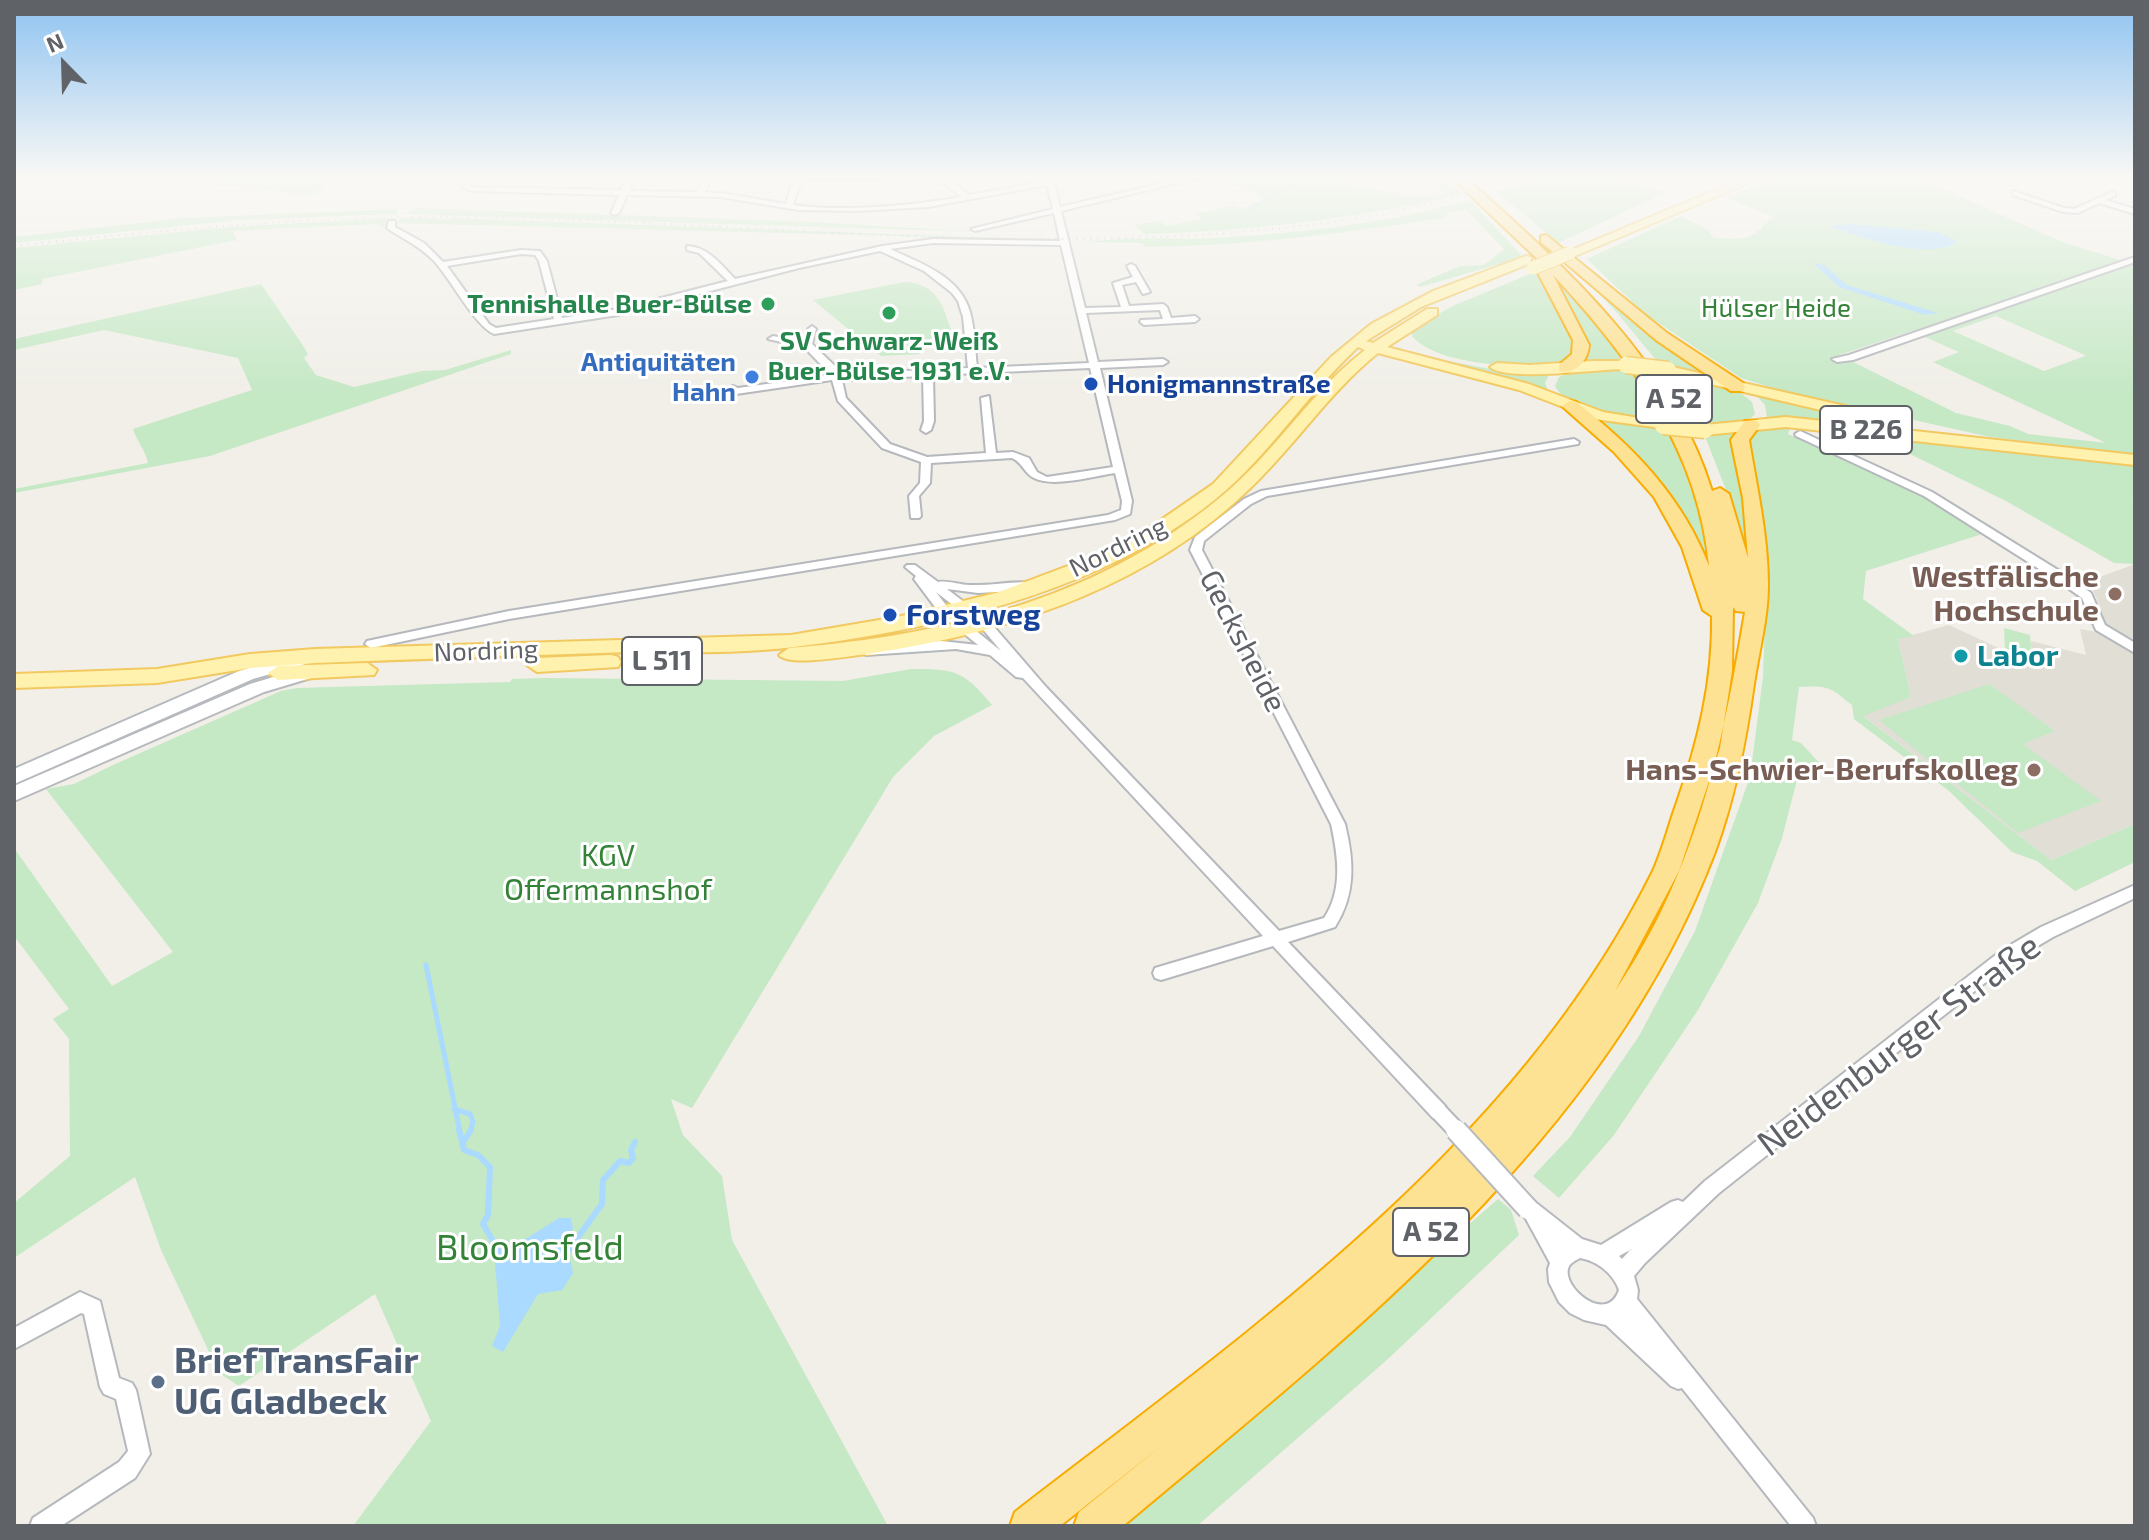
<!DOCTYPE html>
<html>
<head>
<meta charset="utf-8">
<style>
  body { margin:0 }
  #map { position:relative; width:2149px; height:1540px; overflow:hidden; background:#f1efe8; font-family:"Exo 2",sans-serif }
  canvas { display:block }
  .frame { position:absolute; inset:0; border:16px solid #5f6368; pointer-events:none }
  .north { position:absolute; left:24px; top:24px; width:80px; height:80px; -webkit-text-stroke:6px #fff; paint-order:stroke; rotate:337deg; font-size:22px; font-weight:700; line-height:32px; text-align:center; color:#5f6368 }
  .north::after { content:''; display:block; margin:auto; width:28px; height:36px; background:#5f6368; clip-path:polygon(50% 0,100% 100%,50% 72%,0 100%) }
</style>
</head>
<body>
<div id="map">
<canvas width="2149" height="1540"></canvas>
<div class="frame"></div>
<div class="north">N</div>
</div>
<script>
const context = document.querySelector('canvas').getContext('2d');
context.lineJoin = 'round';
function paint(path, color) { context.fillStyle = color; context.fill(path, 'evenodd'); }
function trace(path, color, width, dash) { context.strokeStyle = color; context.lineWidth = width; context.lineCap = dash ? 'butt' : 'round'; context.setLineDash(dash || []); context.stroke(path); }
function label(font, color, halo, rows, align = 'center') {
  context.font = font + ' "Exo 2",sans-serif'; context.lineWidth = 6; context.setLineDash([]); context.textBaseline = 'middle'; context.strokeStyle = halo; context.fillStyle = color; for (const [text, x, y, turn = 0] of rows) {
    context.save(); context.translate(x, y); context.rotate((+turn || 0) * Math.PI / 180); context.textAlign = isNaN(turn) ? turn : align; if (halo) context.strokeText(text, 0, 0); context.fillText(text, 0, 0); context.restore();
  }
}
const education = new Path2D(`
  M2135 564V646L2101 622 2100 607 2089 581Z
  M1949 625 2005 651 2032 659 2031 641 2086 655 2080 629 2102 633 2135 654V824L2051 860 1862 715 1911 697 1898 639Z`);
const green = new Path2D(`
  M163 177H335L312 196 196 181 189 183Z
  M1221 177H1351L1352 184 1407 196 1443 194 1430 177H1444L1464 194C1357 219 1253 231 1144 234L1135 225 1160 221 1167 226 1202 219 1196 214 1233 205 1243 209 1264 198Z
  M1545 177H1615L1666 193 1558 243 1497 192Z
  M1774 177H1926L1932 184 2060 241 2135 265V454L1990 437 1779 390 1741 378 1645 314 1587 259 1681 216 1708 230 1714 238C1727 238 1744 241 1754 234 1762 229 1766 221 1774 217L1726 198ZM1996 316 2085 355V356L2044 371 1953 331ZM1911 331 1959 352 1933 362 2106 443 2028 434 2010 426 1956 413 1839 355Z
  M1470 200 1523 257 1420 287 1416 285 1460 266 1484 265 1504 249 1466 210 1448 213 1445 218C1346 233 1246 246 1145 247L1142 243 1088 242C1130 236 1174 240 1216 238 1301 233 1388 223 1470 200Z
  M418 208 812 222 980 232 405 214Z
  M398 209 396 214 240 220 14 243V237L182 218Z
  M395 218 385 228 376 224 232 231 237 240 42 279V284L14 290V248L229 227Z
  M401 218 479 219 1058 240 396 223Z
  M1569 261 1707 374 1661 366 1617 313Z
  M1546 267 1605 332 1627 362H1581L1588 351C1581 320 1562 292 1543 268Z
  M1537 271 1558 301 1578 350 1560 366C1523 367 1438 367 1412 336L1413 328 1455 305Z
  M904 282C937 283 944 306 952 334L919 342 920 354 881 356 813 300Z
  M261 284 302 344 308 354 304 358 316 375 354 387 421 371 445 370 511 350V354L210 456 14 493V489L148 463C145 449 137 442 133 429L252 390 238 358 104 330 14 350V339Z
  M1385 349 1490 369 1550 373 1545 383 1549 393Z
  M1579 368 1633 369 1664 423C1633 419 1571 415 1555 386L1559 377Z
  M1667 373 1736 389 1752 402 1755 414 1746 423 1700 426Z
  M1756 395 1917 432 1767 417 1765 405Z
  M1586 415 1669 431 1699 511 1710 573 1690 528Z
  M1791 425 1788 434C1854 463 1925 489 1982 534L1866 571 1863 599 1914 636 1898 639 1911 697 1863 716 2051 860 2135 824V862L2075 891 2037 861 2012 852 1949 791 1854 719 1852 705C1830 687 1828 685 1799 687L1792 740 1801 743 1827 771 1799 772 1782 838 1758 903 1698 1010 1614 1135 1559 1198 1533 1176 1570 1137 1639 1036 1695 931 1750 777 1763 677 1767 571 1746 444 1752 429Z
  M1736 432 1735 442 1744 480 1749 566 1740 525 1704 434Z
  M1867 433 2135 466V499L2132 501 2135 504V564L2114 563 2006 501Z
  M2004 628 2030 635 2032 658 2005 651Z
  M911 669C955 669 963 670 992 705L934 736 893 777 692 1108 671 1099 683 1135 722 1176 732 1240 888 1526H353L431 1421 375 1294 239 1386 219 1373 161 1250 135 1177 14 1258V1203L70 1156 69 1039 53 1019 69 1009 14 936V848L112 986 173 952 46 789 74 784 113 765 281 691 297 688 510 682 512 679 545 678 843 681Z
  M1989 684 2055 731 2023 744 2101 801 2018 833 1879 720Z
  M1498 1199 1511 1210 1519 1235 1389 1358 1197 1526H1123Z`);
const water = new Path2D(`
  M1849 224 1939 232 1958 242C1928 261 1860 238 1830 226Z
  M1813 263 1824 265 1847 285 1938 313 1925 315 1839 287Z
  M559 1218H571L573 1228 567 1245 573 1273 562 1290 538 1294 503 1352 492 1346 500 1326 494 1249 513 1247Z`);
const streamFar2 = new Path2D(`
  M1247 210 1301 177`);
const streamFar1 = new Path2D(`
  M426 965 460 1132
  M454 1109 470 1114 473 1122 470 1132`);
const stream = new Path2D(`
  M459 1130 464 1150 478 1155 490 1167 488 1215 483 1224 497 1248
  M462 1144 471 1130
  M568 1251 602 1204 603 1180 620 1161 629 1163 633 1158 631 1150 635 1142`);
const minor = new Path2D(`
  M461 177H469L471 187 621 190 627 177H635L629 191 696 192 705 177H713L704 192 721 193 786 204 794 177H884L880 179H805L802 177 793 205C843 212 911 206 961 197L945 184 943 177H951V181L969 195 1046 181 1045 177H1053L1060 207 1189 177H1203L1061 211 1085 308 1121 307 1113 283 1133 277 1127 266 1131 264 1135 266 1150 292 1143 294 1136 282 1122 285 1129 306 1163 304 1167 307 1171 318 1195 316 1199 319 1195 322 1144 325 1140 322 1141 320 1163 319 1160 310 1086 313 1098 362 1163 359 1168 362 1163 365 1100 368 1132 501 1130 514 1115 520 509 619 371 648 365 644 367 641 509 611 1108 515 1121 510 1122 501 1115 473C1094 476 1053 488 1034 478 1024 473 1023 463 1012 458L931 463 930 483 919 496 921 516 919 518H911L909 496 920 483 921 462 882 448 838 401 832 380 736 394 728 389 733 386 738 388 831 375 804 347 768 339 773 336 803 342 808 329 812 326 816 329 812 344 838 369 840 374 968 368 963 317 958 301 952 293 924 271 880 251 799 268 618 315 494 334C474 325 451 279 434 261 420 246 403 239 387 228L389 221H395V227L424 243 443 262 521 250 540 251 547 261 562 318 618 309 728 281 699 253 687 250V246C709 247 721 265 735 279L882 246 933 239 1060 241 1054 213 975 231 971 229 1053 209 1047 185 928 207 855 211 798 210 721 197 627 195 619 213 615 215 611 213 619 195 471 191 463 188ZM933 243 1061 245 1089 363 977 368C975 349 975 330 970 312 960 276 920 263 890 249ZM521 254 535 255 539 261 554 319 496 328 489 324 447 266ZM1090 368 1113 467 1047 477 1037 472 1029 458 1013 452 996 453 989 396 981 398 986 453 927 457 890 444 846 398 842 380 923 376 924 421 921 430 926 433 931 430 934 421 933 375Z
  M1632 177H1649L1645 179Z
  M2013 191 2064 208 2074 209 2112 192H2115V196L2105 200 2135 209V214L2099 203 2078 213 2063 212 2013 195Z
  M2135 257V262L1853 360 1837 362 1832 359 1849 355Z
  M1800 431 1932 492 2066 575 2091 593 2105 625 2135 643V653L2096 630 2082 598 2058 581 1924 496 1796 436 1795 434Z
  M1574 439 1579 442 1578 444 1267 496 1251 504 1204 541 1202 550 1345 824C1354 861 1356 894 1335 927L1288 942 1445 1106 1448 1112 1445 1118 1439 1120 1433 1118 1273 946 1161 980 1155 978 1153 973 1155 968 1263 936 1023 678 1016 677 990 655 956 649 866 655 860 651 866 647 941 641 978 645 941 615 914 579 916 576 905 567 907 565H915L938 582C948 580 959 585 970 585 992 586 1014 580 1036 583L1038 586 1032 590 978 593 947 589 989 621 1046 687 1279 931 1324 918C1343 890 1338 856 1331 824L1190 550 1195 537 1244 499 1261 491ZM936 592 981 627 1001 651 949 609Z
  M2135 885V898L2053 937 2014 960 1719 1193 1645 1263 1634 1276 1638 1290 1637 1299 1813 1518 1816 1526H1791L1682 1388 1678 1389 1671 1386 1606 1325 1584 1320 1570 1313 1559 1302 1549 1282 1548 1269 1550 1263 1526 1219 1519 1209 1521 1202 1528 1200 1535 1202 1582 1239 1601 1245 1671 1202 1678 1200 1683 1202 1705 1181 2002 950 2041 927ZM1631 1249 1622 1259 1619 1256 1632 1249ZM1580 1258C1597 1261 1613 1273 1619 1290 1607 1326 1559 1286 1569 1266 1571 1263 1576 1260 1580 1258Z
  M80 1292 100 1301 119 1378 132 1383 136 1390 150 1454 135 1478 61 1526H30L33 1518 119 1462 128 1451 116 1399 104 1394 100 1387 84 1314 81 1313 14 1349V1328Z`);
const secondary = new Path2D(`
  M299 654 305 656 308 660 305 664 253 679 14 784V769L239 671Z
  M307 667 314 669 316 673 314 677 264 692 14 801V786L250 684Z`);
const primary = new Path2D(`
  M1747 177H1763L1575 256 1564 253Z
  M1526 256 1531 257V263L1421 307 1366 341 1373 343 1427 309H1437V315L1387 347 1529 384 1603 412 1669 423V429L1594 419 1519 390 1378 353C1327 394 1293 449 1245 493 1142 590 1003 634 867 654 850 656 788 667 779 655L789 648C950 635 1106 597 1230 489 1279 446 1313 390 1365 350L1358 347C1303 398 1264 464 1203 509 1089 594 933 630 794 647 730 655 664 651 600 653 505 656 410 659 315 663L250 668 157 683 14 688V674L157 669 250 654 315 649 791 635 897 617 996 593 1097 555 1145 531 1213 484 1331 357 1371 324 1433 291Z
  M1593 361H1626L1633 365 1626 369C1597 369 1508 382 1490 367L1497 363 1530 365Z
  M1668 366 1885 415 1893 420 1885 425 1663 373V367Z
  M1786 417 2135 455V465L1786 427 1705 435 1697 430 1705 425Z
  M611 655 618 657 621 662 618 667 537 672 527 665 537 658Z
  M367 663 377 670 374 675 278 680 268 673 278 666Z`);
const motorway = new Path2D(`
  M1451 177H1465C1562 264 1673 362 1712 491L1720 488 1729 494 1748 558 1743 498 1731 440 1745 421H1757L1760 425 1749 440C1757 489 1768 535 1768 585 1768 618 1759 651 1754 684 1746 741 1735 798 1715 852 1606 1138 1350 1336 1123 1526H1074L1079 1512 1165 1443 1060 1526H1010L1015 1512C1252 1329 1515 1147 1652 873 1662 852 1668 827 1676 805 1698 743 1713 682 1712 616L1703 610 1682 547 1654 497 1614 452 1562 406 1570 401 1576 402C1634 447 1682 497 1709 566 1699 451 1630 357 1553 275L1589 345C1588 361 1575 375 1559 371V365L1572 354 1573 340 1538 273 1548 269ZM1733 607 1736 611 1745 612C1722 750 1695 874 1615 991L1679 871 1720 748 1732 671Z
  M1546 235 1667 333 1743 383 1745 387 1743 391H1731L1656 340 1541 242V236Z`);
const rail = new Path2D(`
  M14 246C149 232 283 218 419 217 712 216 1008 260 1300 226 1379 217 1456 199 1532 177`);
const minorBridgeFar1 = new Path2D(`
  M1439 1112 1458 1132`);
const minorBridge = new Path2D(`
  M1456 1130 1528 1209`);
const primaryBridgeFar1 = new Path2D(`
  M1533 268 1570 253`);
const primaryBridge = new Path2D(`
  M1626 365 1668 370
  M1663 426 1705 430`);
const markers = [
  [768,304,8,"#2e9e5b"],
  [889,313,8,"#2e9e5b"],
  [752,377,8,"#3f7fe0"],
  [1091,384,8,"#1a4fb4"],
  [2115,594,8,"#8d6e63"],
  [890,615,8,"#1a4fb4"],
  [1961,656,8,"#0f9aa8"],
  [2034,770,8,"#8d6e63"],
  [158,1382,8,"#5c6f8a"]
];
const farLeisurenames = [
  ["Tennishalle Buer-Bülse",752,304],
  ["SV Schwarz-Weiß",889,341,"center"],
  ["Buer-Bülse 1931 e.V.",889,371,"center"]
];
const farParknames = [
  ["Hülser Heide",1776,308]
];
const farShopnames = [
  ["Antiquitäten",736,362],
  ["Hahn",736,392]
];
const farTransitnames = [
  ["Honigmannstraße",1107,384]
];
const farStreetnames = [
  ["Nordring",1118,547,-26],
  ["Nordring",486,651,-2]
];
const shields = [
  [1674,399,76],
  [1866,430,92],
  [662,661,80],
  [1431,1232,76]
];
const shieldNames = [
  ["A 52",1674,399],
  ["B 226",1866,430],
  ["L 511",662,661],
  ["A 52",1431,1232]
];
const educationNames = [
  ["Westfälische",2099,577],
  ["Hochschule",2099,611],
  ["Hans-Schwier-Berufskolleg",2018,770]
];
const transitNames = [
  ["Forstweg",906,615]
];
const streetNames = [
  ["Gecksheide",1243,641,63]
];
const cultureNames = [
  ["Labor",1977,656]
];
const parkNames = [
  ["KGV",608,856],
  ["Offermannshof",608,890]
];
const nearStreetnames = [
  ["Neidenburger Straße",1899,1045,-37]
];
const nearParknames = [
  ["Bloomsfeld",530,1248]
];
const nearServicenames = [
  ["BriefTransFair",174,1361],
  ["UG Gladbeck",174,1402]
];
paint(education, '#e1ded6');
paint(green, '#c5e8c5');
paint(water, '#aadaff');
trace(streamFar2, '#aadaff', 2);
trace(streamFar1, '#aadaff', 5);
trace(stream, '#aadaff', 6);
trace(minor, '#b5b8bc', 4);
trace(secondary, '#b6babf', 4);
trace(primary, '#f2c960', 4);
trace(motorway, '#f9ab00', 4);
paint(minor, '#fff');
paint(secondary, '#fff');
paint(primary, '#fff2af');
paint(motorway, '#fde293');
trace(rail, '#b6b7b8', 2, [1, 6]);
trace(minorBridgeFar1, '#b5b8bc', 20, []);
trace(minorBridge, '#b5b8bc', 24, []);
trace(primaryBridgeFar1, '#f2c960', 15, []);
trace(primaryBridge, '#f2c960', 19, []);
trace(minorBridgeFar1, '#fff', 16);
trace(minorBridge, '#fff', 20);
trace(primaryBridgeFar1, '#fff2af', 13);
trace(primaryBridge, '#fff2af', 16);
const sky = context.createLinearGradient(0, 0, 0, 393);
sky.addColorStop(0, '#8fc3f1');
sky.addColorStop(0.45, '#f9f8f5');
sky.addColorStop(1, '#f9f8f500');
context.fillStyle = sky;
context.fillRect(0, 0, 2149, 393);
for (const [x, y, r, color] of markers) { const dot = new Path2D(); dot.arc(x, y, r, 0, 2 * Math.PI); context.fillStyle = color; context.fill(dot); trace(dot, '#fff', 3); }
label('bold 26px', '#27864d', '#fff', farLeisurenames, 'right');
label('26px', '#348238', '#fff', farParknames);
label('bold 26px', '#366cbe', '#fff', farShopnames, 'right');
label('bold 26px', '#164399', '#fff', farTransitnames, 'left');
label('26px', '#5f6368', '#fff', farStreetnames);
for (const [x, y, w] of shields) { const box = new Path2D(); box.roundRect(x - w / 2, y - 24, w, 48, 6); context.fillStyle = '#fff'; context.fill(box); trace(box, '#5f6368', 2); }
label('bold 28px', '#5f6368', null, shieldNames);
label('bold 30px', '#785e54', '#fff', educationNames, 'right');
label('bold 30px', '#164399', '#fff', transitNames, 'left');
label('30px', '#5f6368', '#fff', streetNames);
label('bold 30px', '#0d838f', '#fff', cultureNames, 'left');
label('30px', '#348238', '#fff', parkNames);
label('36px', '#5f6368', '#fff', nearStreetnames);
label('36px', '#348238', '#fff', nearParknames);
label('bold 36px', '#4e5e75', '#fff', nearServicenames, 'left');
</script>
</body>
</html>
